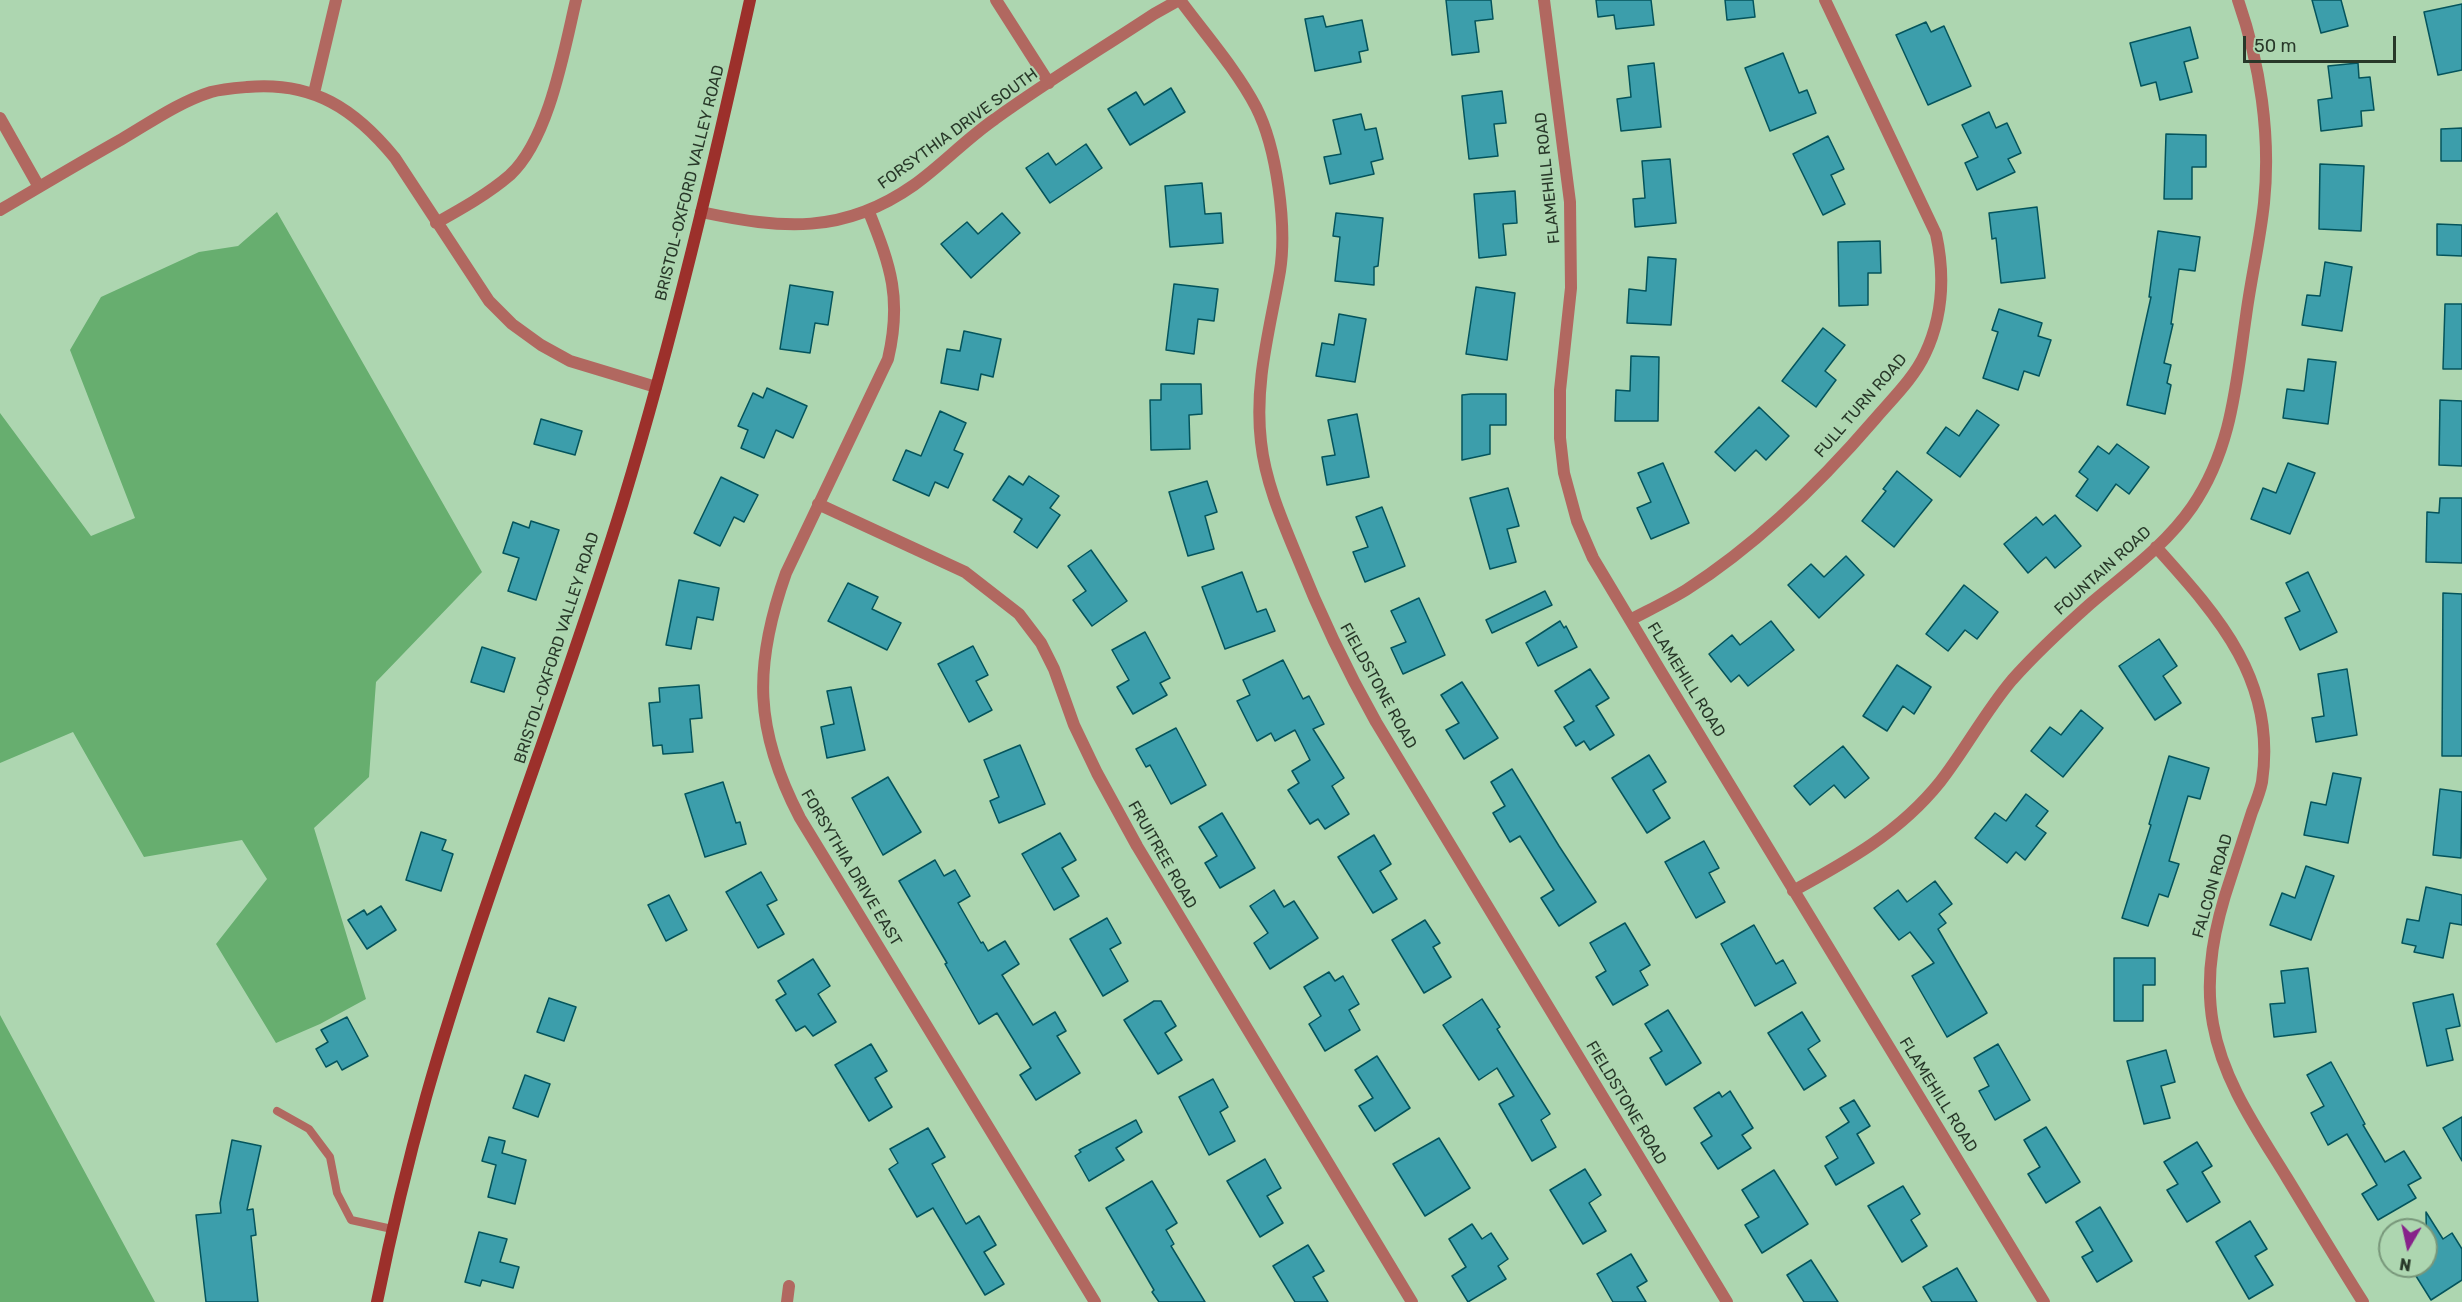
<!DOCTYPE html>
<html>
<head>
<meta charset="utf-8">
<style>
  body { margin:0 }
  #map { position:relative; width:2462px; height:1302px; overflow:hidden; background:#add6b0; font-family:Rubik,sans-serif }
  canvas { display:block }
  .north { position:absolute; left:2378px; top:1218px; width:60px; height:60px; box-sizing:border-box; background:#add6b0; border:2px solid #78977a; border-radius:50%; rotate:189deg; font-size:16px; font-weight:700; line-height:24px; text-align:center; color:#283829 }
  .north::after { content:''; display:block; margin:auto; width:21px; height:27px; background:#87228a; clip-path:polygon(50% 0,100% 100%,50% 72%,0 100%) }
  .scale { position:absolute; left:2243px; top:36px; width:153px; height:27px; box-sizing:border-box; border:3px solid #283829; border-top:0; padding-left:8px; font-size:18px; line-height:21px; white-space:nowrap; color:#283829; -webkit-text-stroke:4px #add6b0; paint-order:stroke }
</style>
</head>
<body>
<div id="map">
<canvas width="2462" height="1302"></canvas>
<div class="north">N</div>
<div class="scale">50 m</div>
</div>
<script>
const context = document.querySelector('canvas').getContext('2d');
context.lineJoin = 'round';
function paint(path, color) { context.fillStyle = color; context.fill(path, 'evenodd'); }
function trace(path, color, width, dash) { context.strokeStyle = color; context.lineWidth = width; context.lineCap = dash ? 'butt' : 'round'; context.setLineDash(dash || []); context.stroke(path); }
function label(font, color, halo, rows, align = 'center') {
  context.font = font + ' Rubik,sans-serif'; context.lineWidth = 4.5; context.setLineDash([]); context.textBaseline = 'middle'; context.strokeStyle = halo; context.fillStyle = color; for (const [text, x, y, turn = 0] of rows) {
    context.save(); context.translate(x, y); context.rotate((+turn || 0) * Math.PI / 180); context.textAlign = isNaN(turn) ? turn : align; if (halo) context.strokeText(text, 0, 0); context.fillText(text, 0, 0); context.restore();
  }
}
const green = new Path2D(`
  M277 212 482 572 376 682 369 777 314 828 366 999 320 1024 276 1043 216 944 267 879 242 840 144 857 73 732 0 763V413L91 536 135 518 70 350 101 297 199 252 238 246Z
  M0 1015 155 1302H0Z`);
const building = new Path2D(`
  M1446 0H1491L1493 19 1475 21 1479 52 1452 55Z
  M1596 0H1651L1654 25 1616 29 1614 15 1598 17Z
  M1725 0H1753L1755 17 1727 20Z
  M2312 0H2341L2348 26 2321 33Z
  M2462 4V70L2438 75 2424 12Z
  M1323 16 1326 27 1362 20 1368 50 1359 52 1361 62 1315 71 1305 19Z
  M1926 22 1931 32 1944 26 1971 86 1928 105 1896 35Z
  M2190 27 2198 58 2184 62 2192 92 2160 100 2156 82 2141 86 2130 43Z
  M1783 53 1799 93 1807 90 1816 113 1770 131 1745 68Z
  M1654 63 1661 127 1621 131 1617 99 1631 97 1628 66Z
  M2358 63 2359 78 2370 77 2374 110 2361 111 2362 126 2321 131 2318 100 2332 98 2328 66Z
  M1171 88 1185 112 1130 145 1108 109 1136 92 1144 105Z
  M1502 91 1506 123 1494 124 1498 156 1469 159 1462 96Z
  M1989 112 1996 128 2007 123 2021 153 2008 159 2015 172 1977 190 1965 163 1978 157 1962 125Z
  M1361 114 1365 130 1376 128 1383 159 1371 162 1374 174 1330 184 1324 157 1341 154 1333 120Z
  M2462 128V161H2441V129Z
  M2166 134 2206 135V167H2192V199H2164Z
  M1828 136 1844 169 1831 175 1845 204 1823 215 1793 154Z
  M1086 144 1102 168 1050 203 1026 168 1048 153 1056 165Z
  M1670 159 1676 223 1635 227 1633 199 1645 198 1642 161Z
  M2320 164 2364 166 2361 231 2319 229Z
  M1202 183 1205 214 1221 213 1223 243 1170 247 1165 186Z
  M1515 191 1517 223 1503 224 1506 255 1479 258 1474 194Z
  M2037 207 2045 278 2001 283 1996 238 1992 239 1989 213Z
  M1002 213 1020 233 971 278 941 244 967 222 978 234Z
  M1336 213 1383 218 1378 266 1374 267V285L1335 281 1340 237 1333 236Z
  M2437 224 2462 225V256L2437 255Z
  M2158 231 2200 237 2195 271 2179 269 2171 324H2173L2164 363 2171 365 2167 383 2171 385 2165 414 2127 405 2151 297H2149Z
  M1880 241 1881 273H1868V305L1839 306 1838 242Z
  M1648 257 1676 259 1671 325 1627 323 1629 289 1646 291Z
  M2325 262 2352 267 2342 331 2302 325 2307 295 2320 296Z
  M1174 284 1218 289 1214 321 1198 319 1194 354 1166 350Z
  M790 285 833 292 828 325 815 323 810 353 780 349Z
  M1476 287 1515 293 1507 360 1466 354Z
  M2445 304H2462V369H2443Z
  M1999 309 2042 323 2038 336 2051 340 2039 376 2024 371 2018 390 1983 378 1998 332 1992 330Z
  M1339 314 1366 319 1355 382 1316 376 1322 343 1334 345Z
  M1823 328 1845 345 1825 371 1836 380 1816 407 1782 381Z
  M964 331 1001 339 993 377 981 374 978 390 941 383 947 349 960 351Z
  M1631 356 1659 357 1658 421H1615L1616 390 1630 391Z
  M2308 359 2336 362 2328 424 2283 418 2287 389 2304 391Z
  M1161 384H1201L1202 414 1189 415 1190 449 1151 450 1150 400H1161Z
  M767 388 807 406 793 438 776 430 764 458 741 448 748 430 738 426 753 393 763 398Z
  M1471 394H1506V425H1490V454L1462 460V395Z
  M2440 400 2462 401V466L2439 465Z
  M1759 407 1789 436 1766 460 1756 450 1735 471 1715 452Z
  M1977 410 1999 425 1960 477 1927 453 1946 427 1959 436Z
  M940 411 966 423 954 450 963 454 948 488 935 482 929 496 893 480 906 450 921 456Z
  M1357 414 1369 477 1327 485 1322 457 1335 455 1328 420Z
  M541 419 582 431 575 455 534 444Z
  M2117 444 2149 467 2129 494 2116 484 2097 511 2076 496 2088 479 2079 472 2098 446 2109 454Z
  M1663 463 1689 523 1651 539 1637 508 1651 502 1638 473Z
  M2288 463 2315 473 2290 534 2251 519 2263 488 2276 493Z
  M1897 471 1932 500 1894 547 1862 521 1886 491 1883 489Z
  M1009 476 1023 485 1029 476 1059 496 1050 508 1060 515 1037 548 1014 532 1022 519 993 500Z
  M721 477 758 495 744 522 734 517 720 546 694 533Z
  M1207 481 1217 512 1205 516 1214 549 1188 556 1169 492Z
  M1508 488 1519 526 1507 529 1516 562 1490 569 1470 498Z
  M2440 498H2462V563L2426 562 2427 512 2439 513Z
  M1382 507 1405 566 1365 582 1353 552 1368 547 1356 517Z
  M2055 515 2081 546 2055 568 2046 557 2028 573 2004 544 2036 517 2043 525Z
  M531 521 559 530 536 600 508 591 519 558 503 553 513 522 529 528Z
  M1091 550 1127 601 1092 626 1073 600 1086 591 1068 566Z
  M1846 556 1864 575 1819 618 1788 585 1811 564 1824 577Z
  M1242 572 1257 612 1266 609 1275 631 1225 649 1202 587Z
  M2308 572 2337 632 2300 650 2285 618 2300 611 2286 583Z
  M679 580 719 588 713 620 697 617 691 649 666 645Z
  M848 583 878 597 872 609 901 623 887 650 828 621Z
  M1964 585 1998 612 1977 639 1965 630 1948 651 1926 634Z
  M1545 591 1552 605 1492 633 1486 620Z
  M2443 593 2462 594V756H2442Z
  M1419 598 1445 655 1403 674 1391 648 1406 642 1391 611Z
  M1560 621 1564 628 1566 626 1577 647 1538 666 1526 643Z
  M1771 621 1794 650 1748 686 1739 675 1731 682 1709 654 1732 635 1740 645Z
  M1145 632 1170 678 1160 683 1167 695 1133 714 1117 687 1129 680 1112 650Z
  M2159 639 2177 666 2163 676 2181 703 2155 720 2119 666Z
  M973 646 988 675 976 681 992 710 969 722 938 664Z
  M482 647 515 658 504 692 471 682Z
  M1283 660 1303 699 1309 696 1324 724 1313 729 1344 778 1332 786 1349 814 1325 829 1318 819 1310 824 1288 790 1299 783 1292 771 1310 760 1295 730 1275 741 1271 733 1257 741 1237 701 1250 695 1243 680Z
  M1897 665 1931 687 1914 714 1903 706 1887 731 1863 716Z
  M1590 669 1609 698 1596 706 1614 735 1590 750 1584 741 1576 746 1564 727 1574 721 1555 691Z
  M2347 669 2357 735 2316 742 2312 718 2324 716 2318 674Z
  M1462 682 1498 738 1464 759 1446 730 1459 723 1441 695Z
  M699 685 702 718 690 719 693 752 663 754 662 745 653 746 649 703 660 702 659 688Z
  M851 687 865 750 827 758 821 727 834 724 827 691Z
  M2081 710 2103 728 2063 777 2031 751 2050 727 2061 735Z
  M1176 728 1206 785 1171 804 1150 765 1146 767 1136 749Z
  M1020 745 1045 804 999 823 990 801 999 797 984 760Z
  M1843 746 1869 778 1845 798 1834 785 1810 805 1794 786Z
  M1649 755 1666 782 1653 790 1670 818 1647 833 1612 778Z
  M2169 756 2209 768 2200 799 2188 796 2169 861 2179 864 2168 897 2159 894 2148 926 2122 918 2151 825 2149 824Z
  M1512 769 1559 846 1596 902 1559 926 1541 898 1554 890 1520 836 1510 842 1493 813 1505 806 1491 782Z
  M2333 773 2361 778 2348 843 2304 835 2311 802 2326 805Z
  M888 777 921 832 883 855 852 798Z
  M723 782 736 823 740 822 746 844 705 857 685 794Z
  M2440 789 2462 792 2461 858 2433 855Z
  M2026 794 2048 811 2036 826 2046 833 2025 860 2016 852 2007 863 1975 838 1995 813 2006 821Z
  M1222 813 1255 868 1220 888 1205 863 1217 856 1199 827Z
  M421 832 446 840 442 850 453 854 441 891 406 880Z
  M1060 833 1076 860 1062 868 1079 896 1054 910 1022 854Z
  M1374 835 1391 864 1380 871 1397 899 1373 913 1338 857Z
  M1704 841 1719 868 1709 873 1725 902 1696 918 1665 862Z
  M935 860 944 876 955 870 970 896 958 903 981 943 983 942 988 951 1005 941 1019 964 1002 975 1033 1025 1055 1012 1066 1031 1057 1036 1080 1073 1036 1100 1020 1075 1031 1068 997 1013 979 1024 945 964 947 963 899 881Z
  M2306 866 2334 876 2311 940 2270 925 2282 893 2295 898Z
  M761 872 777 900 767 905 784 934 758 948 726 892Z
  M1935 881 1952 904 1939 914 1946 923 1938 929 1987 1013 1947 1037 1912 976 1934 963 1910 932 1899 940 1874 908 1898 890 1907 902Z
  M2426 887 2462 895V925L2450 923 2443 958 2414 952 2416 946 2402 943 2407 919 2419 921Z
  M1274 890 1284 907 1294 901 1318 938 1270 969 1254 943 1268 933 1250 906Z
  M669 895 687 930 666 941 648 905Z
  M381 906 396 930 367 949 348 920 364 910 367 915Z
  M1107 918 1121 943 1110 949 1128 981 1103 996 1070 939Z
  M1425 920 1440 943 1433 947 1451 977 1424 993 1392 940Z
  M1625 923 1650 965 1640 971 1648 985 1613 1005 1596 977 1606 971 1590 943Z
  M1754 925 1776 964 1783 960 1796 983 1755 1006 1721 944Z
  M2114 958H2155V985H2143V1021H2114Z
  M813 959 830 986 818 994 836 1022 813 1036 805 1026 796 1031 776 1000 786 994 778 981Z
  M2308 968 2316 1032 2274 1037 2270 1004 2285 1003 2281 971Z
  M1329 972 1335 981 1343 976 1359 1004 1349 1010 1360 1030 1325 1051 1309 1024 1321 1016 1304 987Z
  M2453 994 2460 1026 2446 1029 2453 1060 2427 1066 2413 1003Z
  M549 998 576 1007 564 1041 537 1032Z
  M1482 999 1500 1027 1497 1029 1550 1114 1541 1120 1556 1147 1532 1161 1499 1104 1514 1096 1497 1068 1479 1080 1443 1025Z
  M1154 1001H1161L1176 1026 1165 1033 1182 1060 1158 1074 1124 1020Z
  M1668 1010 1701 1063 1666 1085 1650 1058 1662 1051 1645 1024Z
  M1802 1012 1820 1041 1808 1049 1826 1076 1804 1090 1768 1033Z
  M347 1017 368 1056 342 1070 337 1061 326 1067 316 1049 328 1042 321 1030Z
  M871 1044 887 1071 875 1078 892 1107 869 1121 835 1065Z
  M1998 1044 2030 1100 1995 1120 1979 1091 1989 1086 1974 1058Z
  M2166 1050 2175 1082 2161 1086 2170 1118 2144 1124 2127 1061Z
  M1377 1056 1410 1108 1375 1131 1359 1106 1373 1098 1355 1070Z
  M2331 1062 2365 1124 2363 1125 2385 1162 2404 1151 2421 1178 2408 1185 2416 1198 2378 1220 2362 1194 2377 1185 2347 1134 2328 1145 2311 1113 2324 1106 2307 1075Z
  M525 1075 550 1084 538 1117 513 1108Z
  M1213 1079 1228 1107 1220 1112 1235 1141 1209 1155 1179 1097Z
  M1730 1091 1753 1128 1742 1135 1751 1148 1718 1169 1701 1143 1712 1136 1694 1108 1719 1092 1722 1097Z
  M1854 1100 1870 1126 1857 1134 1874 1163 1836 1185 1825 1166 1838 1158 1826 1137 1849 1122 1840 1108Z
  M2462 1117V1161L2443 1128Z
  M1136 1120 1142 1132 1116 1148 1124 1160 1089 1181 1075 1156 1081 1152 1079 1150Z
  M2046 1127 2080 1182 2046 1203 2028 1174 2040 1167 2024 1140Z
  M928 1128 945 1157 932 1164 966 1224 979 1216 996 1245 984 1252 1004 1284 985 1295 933 1208 917 1217 889 1169 898 1163 890 1149Z
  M489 1137 505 1141 502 1153 526 1160 515 1204 488 1197 496 1165 482 1161Z
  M1439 1138 1470 1188 1425 1216 1393 1164Z
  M232 1140 261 1146 247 1210 253 1209 256 1235 251 1236 258 1302H206L196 1215 221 1213 220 1203Z
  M2197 1142 2212 1166 2202 1172 2220 1202 2187 1222 2167 1190 2178 1184 2164 1162Z
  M1265 1159 1281 1188 1267 1196 1283 1223 1260 1237 1227 1181Z
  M1585 1169 1601 1195 1589 1203 1606 1231 1583 1244 1550 1190Z
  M1774 1170 1808 1224 1762 1253 1745 1225 1759 1217 1742 1190Z
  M1152 1181 1177 1223 1166 1230 1174 1244 1171 1246 1205 1302H1159L1152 1292 1154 1290 1106 1208Z
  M1903 1186 1920 1214 1911 1220 1927 1246 1902 1262 1868 1206Z
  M2100 1207 2132 1261 2097 1282 2082 1257 2093 1251 2076 1222Z
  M2426 1212 2443 1239 2452 1233 2462 1249V1280L2431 1300 2416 1276 2427 1269Z
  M2250 1221 2267 1249 2255 1256 2273 1285 2249 1299 2216 1242Z
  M1472 1224 1482 1239 1491 1233 1508 1259 1498 1266 1506 1279 1468 1302 1452 1276 1466 1267 1449 1239Z
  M479 1232 507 1239 500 1262 519 1267 513 1288 482 1280 480 1286 465 1282Z
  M1308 1245 1324 1271 1313 1277 1328 1302H1295L1273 1266Z
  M1631 1254 1647 1281 1637 1287 1646 1302H1613L1597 1274Z
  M1811 1260 1838 1302H1804L1787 1275Z
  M1957 1268 1977 1302H1932L1923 1287Z`);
const service = new Path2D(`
  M277 1111 309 1129 330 1157 337 1193 351 1220 392 1229`);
const minor = new Path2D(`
  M996 0 1049 83
  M1180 0C1205 34 1236 69 1256 107 1277 148 1287 226 1280 271 1270 329 1254 383 1261 442 1265 480 1281 518 1296 554 1319 612 1345 667 1376 722L1727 1302
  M1544 0 1570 202 1571 288 1560 390V438L1564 473 1577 521 1593 558 1660 670 2044 1302
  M314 93 336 0
  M0 118 39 187
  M0 210C41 186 81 162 122 139 151 122 179 102 211 92 222 89 235 88 247 87 313 81 355 109 395 158L489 301 512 324 541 345 570 361 656 387
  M701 212C782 229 843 235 914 185 942 165 966 139 995 119 1046 82 1101 49 1154 14L1179 0
  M869 212C891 267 902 299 888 359L786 573C753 666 754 730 800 818L1095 1302
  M436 223C461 209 488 194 510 175 549 139 564 51 576 0
  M818 504 965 572 1019 614 1041 643 1054 669 1074 725 1097 773 1137 846 1412 1302
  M2156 547C2219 617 2277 681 2262 782 2260 792 2256 802 2252 812 2245 834 2238 855 2231 877 2215 924 2204 974 2213 1024 2223 1081 2257 1129 2287 1178 2312 1219 2337 1261 2363 1302
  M1630 620C1649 610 1668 601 1686 590 1758 544 1820 483 1875 419 1892 399 1914 378 1925 354 1943 316 1945 275 1936 234L1825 0
  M1793 891C1848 861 1900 832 1940 782 1965 750 1985 712 2012 680 2036 653 2063 628 2090 604 2125 574 2165 546 2192 507 2232 449 2236 384 2246 316 2251 278 2260 241 2264 203 2271 136 2260 63 2238 0
  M787 1302 789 1286`);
const secondary = new Path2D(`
  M377 1302C391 1233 407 1165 426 1097 483 896 562 701 623 502 673 337 713 168 750 0`);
const streetNames = [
  ["FORSYTHIA DRIVE SOUTH",958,129,-36],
  ["FLAMEHILL ROAD",1548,178,-96],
  ["BRISTOL-OXFORD VALLEY ROAD",690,183,-76],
  ["FULL TURN ROAD",1861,406,-49],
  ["FOUNTAIN ROAD",2103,571,-42],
  ["BRISTOL-OXFORD VALLEY ROAD",557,648,-72],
  ["FLAMEHILL ROAD",1686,680,58],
  ["FIELDSTONE ROAD",1378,686,61],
  ["FRUITREE ROAD",1162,855,60],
  ["FORSYTHIA DRIVE EAST",851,868,59],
  ["FALCON ROAD",2213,886,-74],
  ["FLAMEHILL ROAD",1938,1095,58],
  ["FIELDSTONE ROAD",1626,1103,59]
];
paint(green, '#67ae6f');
paint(building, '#3c9eab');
trace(building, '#04545c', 1.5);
trace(service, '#b16860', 8);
trace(minor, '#b16860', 12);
trace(secondary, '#9c302b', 12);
label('16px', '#283829', '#add6b0', streetNames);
</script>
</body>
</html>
